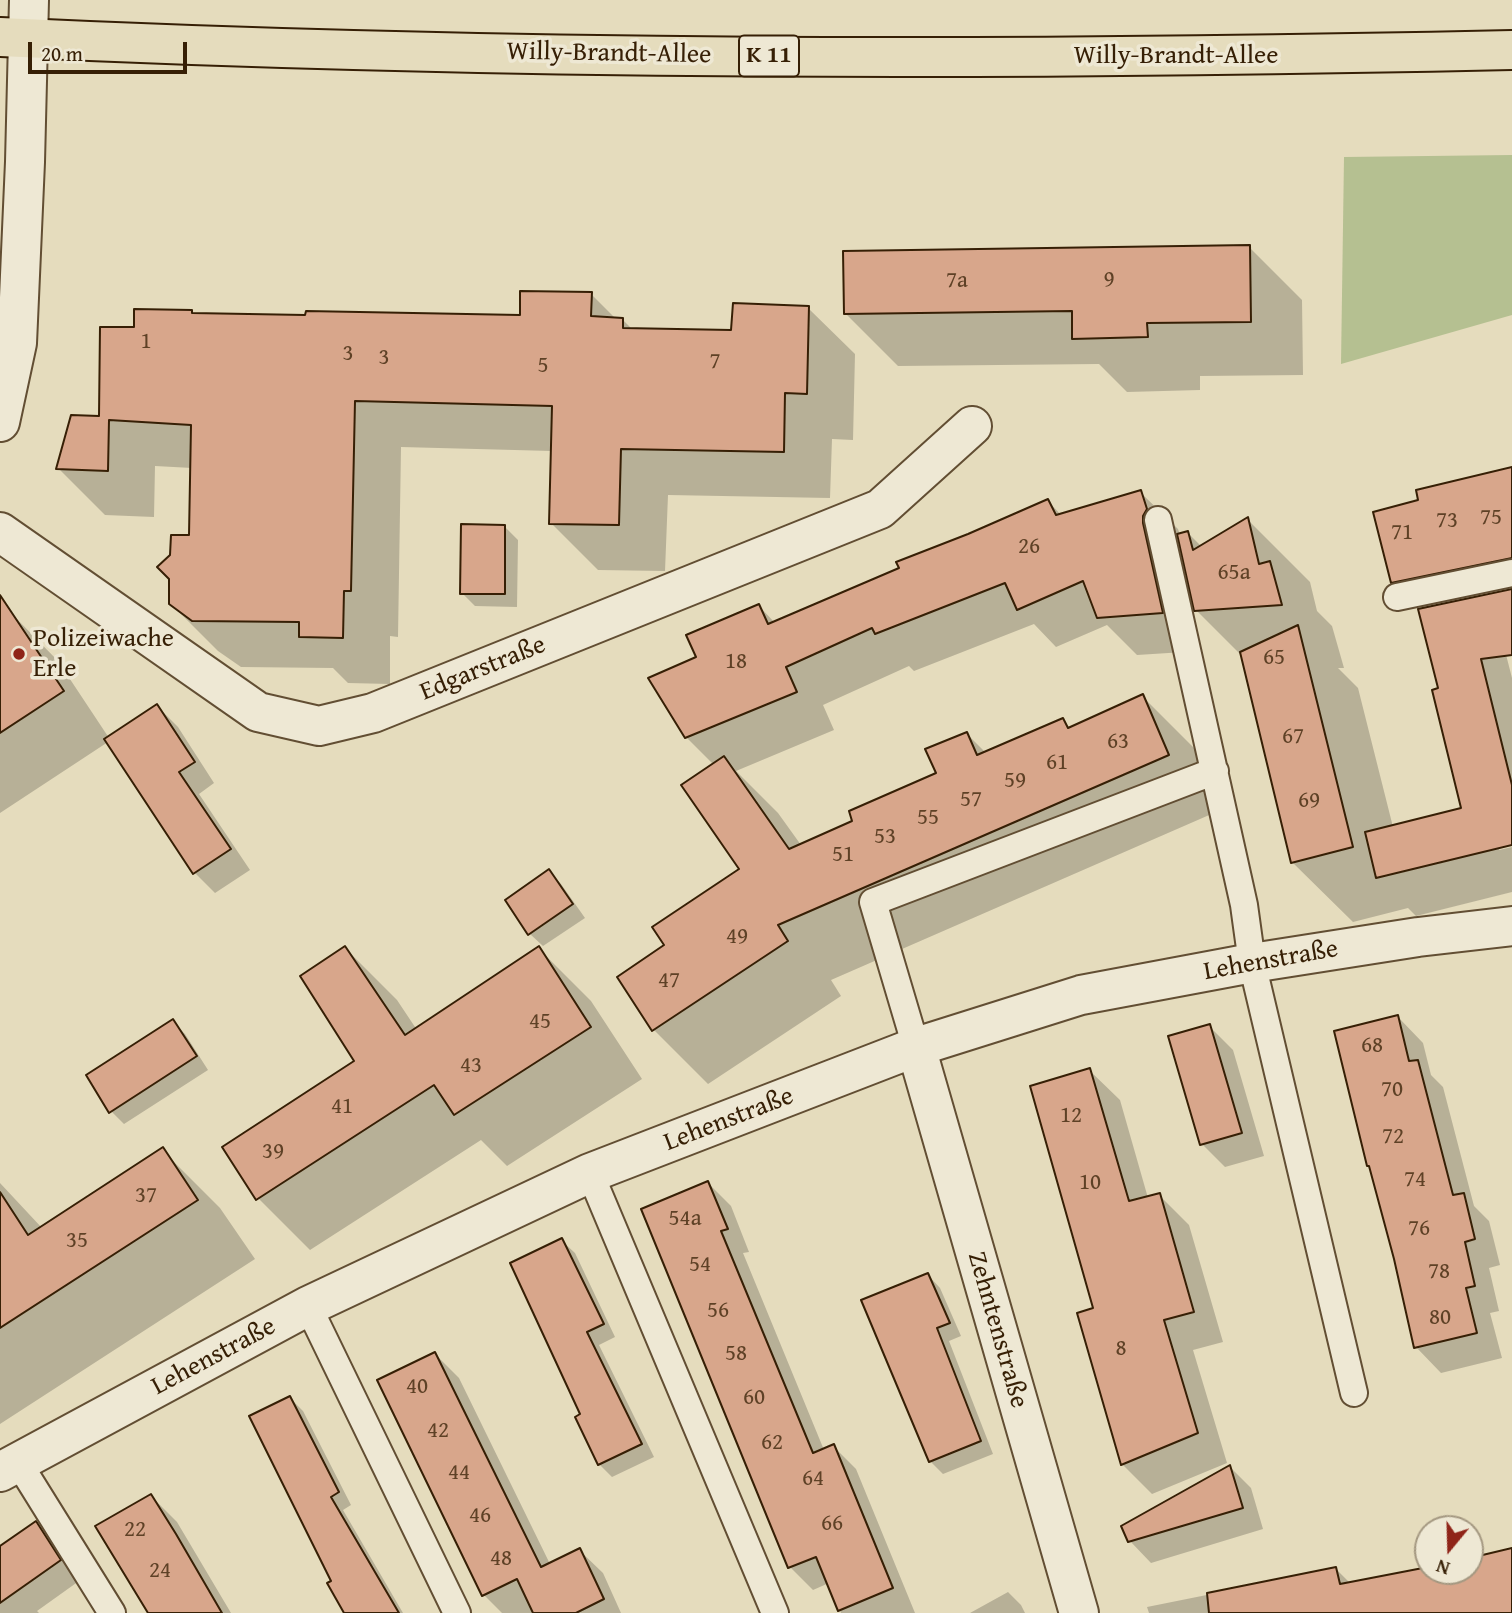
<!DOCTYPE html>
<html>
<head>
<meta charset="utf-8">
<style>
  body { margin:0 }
  #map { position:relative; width:1512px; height:1613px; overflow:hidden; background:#e5dcbd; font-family:"Gentium Book Plus",serif }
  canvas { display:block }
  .north { position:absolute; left:1414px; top:1515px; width:70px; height:70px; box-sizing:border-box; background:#eee8d4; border:2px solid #a49881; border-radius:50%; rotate:199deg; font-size:19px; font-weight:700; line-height:28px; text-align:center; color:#361f05 }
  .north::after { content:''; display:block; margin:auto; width:24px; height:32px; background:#8f2418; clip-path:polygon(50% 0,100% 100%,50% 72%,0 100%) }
  .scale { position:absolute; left:28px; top:42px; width:159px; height:32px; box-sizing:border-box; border:4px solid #361f05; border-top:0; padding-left:9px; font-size:21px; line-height:24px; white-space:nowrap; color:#361f05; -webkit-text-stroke:5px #eee8d4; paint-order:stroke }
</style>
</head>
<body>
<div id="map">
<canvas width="1512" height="1613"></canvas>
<div class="north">N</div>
<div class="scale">20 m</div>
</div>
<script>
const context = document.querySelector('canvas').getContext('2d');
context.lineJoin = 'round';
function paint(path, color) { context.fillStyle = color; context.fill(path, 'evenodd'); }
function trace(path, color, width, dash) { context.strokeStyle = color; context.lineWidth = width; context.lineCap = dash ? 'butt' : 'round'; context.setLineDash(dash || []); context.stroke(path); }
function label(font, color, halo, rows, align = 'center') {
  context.font = font + ' "Gentium Book Plus",serif'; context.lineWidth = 7; context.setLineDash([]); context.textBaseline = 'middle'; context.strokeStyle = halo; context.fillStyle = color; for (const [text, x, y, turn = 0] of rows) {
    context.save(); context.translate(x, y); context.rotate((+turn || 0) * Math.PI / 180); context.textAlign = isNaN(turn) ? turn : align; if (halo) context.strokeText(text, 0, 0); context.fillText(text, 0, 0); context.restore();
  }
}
const green = new Path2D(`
  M1512 155V315L1341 364 1344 157Z`);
const shadow = new Path2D(`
  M1249 247 1302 300 1303 375 1200 376V390L1127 392 1099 364 898 366 845 313Z
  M591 294 616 319H622L633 330 733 332 808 308 855 354 853 440 832 439 830 498 668 495 665 571 598 570 551 523 552 451 401 447 398 637 390 636V684L348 683 333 668 241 667 218 651 171 604 190 537 192 468 155 466 154 517 105 515 58 468 100 417 136 329 191 312 195 315 521 317Z
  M1512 468V577L1478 585 1481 595 1461 599 1502 639 1512 678V843L1499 846V850L1512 847V892L1416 916 1408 908 1353 922 1292 862 1243 657 1196 610 1183 550 1180 563 1200 651 1137 655 1107 625 1056 647 1034 624 914 671 909 666 823 705 834 730 736 771 778 813 801 845 855 822 938 774 967 734 986 753 1062 720 1071 729 1143 697 1197 751 1223 809 831 980 841 996 708 1084 654 1030 667 946 742 870 714 765 686 737 698 658 759 606 775 623 901 569 969 535 1048 501 1061 515 1140 492 1178 529 1180 535 1188 533 1202 547 1247 519 1310 582 1317 611 1332 626 1344 668H1338L1358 688 1393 827 1464 810 1440 690 1420 608 1392 582 1419 501Z
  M505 527 518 540 517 607 475 606 462 593Z
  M10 612 58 661 109 738 157 706 178 727 214 783 199 794 250 870 215 893 195 873 108 742 0 813V619Z
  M549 871 561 884 585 918 543 946 530 934Z
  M345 948 397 1000 417 1030 539 949 591 1001 642 1079 507 1166 481 1140 310 1250 258 1198 356 1062Z
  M1398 1017 1423 1043 1431 1075 1443 1087 1474 1206 1489 1221 1500 1265 1489 1268 1499 1311 1490 1313 1502 1358 1441 1373 1416 1347Z
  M172 1021 185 1034 208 1070 124 1124 111 1111Z
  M1209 1026 1233 1050 1264 1156 1225 1167 1202 1144Z
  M1089 1070 1120 1100 1148 1198 1159 1195 1189 1225 1223 1342 1193 1350 1227 1463 1152 1494 1122 1464 1096 1309Z
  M162 1150 220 1208 255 1259 0 1424V1183L42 1228Z
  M708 1183 731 1206 749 1252 743 1253 824 1450 833 1446 856 1469 915 1613H841L829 1583 813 1590 790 1567Z
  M562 1241 575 1253 615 1337 599 1345 654 1457 612 1477 599 1464 583 1415Z
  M928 1275 940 1288 961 1336 949 1341 993 1454 943 1474 930 1461Z
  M435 1354 459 1378 550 1564 579 1550 603 1573 621 1613H502L484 1595Z
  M290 1398 303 1411 351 1505 343 1510 403 1613H346Z
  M1230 1467 1251 1488 1263 1529 1151 1563 1130 1541Z
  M151 1496 177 1522 231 1613H149Z
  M36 1523 56 1543 79 1581 37 1611 39 1613H0V1548Z
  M1512 1550V1613H1149L1147 1607 1336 1569 1351 1584 1428 1569V1571H1470V1560Z
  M1008 1592 1021 1605 1025 1613H970Z`);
const building = new Path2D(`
  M1250 245 1251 322 1147 323 1148 337 1072 339V311L844 314 843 251Z
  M520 291 592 292 591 316 623 318V328L731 330 733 303 809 306 807 394 785 393 784 452 621 449 619 525 549 524 552 406 355 401 351 591H344L343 638 299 637V622L192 621 169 604V579L157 567 170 555 171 535H189L191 425 109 420 108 471 56 469 71 415 99 416 100 327H134V309L192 310V313L305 315 306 311 520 315Z
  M1512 467V558L1391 583 1373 512 1418 500 1416 490Z
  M1141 490 1147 509 1143 516V523L1163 613 1097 618 1083 581 1017 610 1005 583 875 634 872 628 786 667 797 692 685 738 648 678 696 657 686 635 759 604 768 624 899 568 896 562 968 534 1048 499 1056 515Z
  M1248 517 1259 564 1270 561 1282 605 1194 611 1177 534 1188 531 1193 550Z
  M461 524 505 525V594H460Z
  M1512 589V655L1481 659 1512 785V845L1376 878 1365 832 1461 808 1432 690 1438 688 1418 609Z
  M0 595 64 691 0 733Z
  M1298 625 1353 847 1291 863 1240 652Z
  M1143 694 1169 755 778 925 788 941 652 1031 617 977 664 945 652 927 739 869 681 785 724 756 789 849 852 821 849 811 936 773 925 749 967 732 977 755 1063 718 1068 728Z
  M157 704 195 762 179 772 231 849 193 874 104 739Z
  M549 869 573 904 528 935 505 900Z
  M345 946 405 1035 539 946 591 1027 454 1115 434 1085 256 1200 222 1147 354 1061 300 976Z
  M1398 1015 1409 1061 1418 1060 1453 1195 1464 1193 1475 1239 1465 1242 1475 1286 1466 1288 1477 1333 1414 1348 1394 1259 1369 1166H1367L1334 1031Z
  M173 1019 197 1056 109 1113 86 1075Z
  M1210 1024 1242 1133 1200 1145 1168 1036Z
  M1090 1068 1129 1201 1160 1193 1194 1312 1164 1320 1198 1433 1121 1465 1077 1313 1093 1308 1030 1086Z
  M163 1147 198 1200 0 1328V1192L28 1235Z
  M708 1181 728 1229 721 1231 813 1453 834 1444 893 1588 838 1611 816 1557 788 1568 641 1209Z
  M562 1238 604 1324 587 1332 642 1444 598 1465 575 1417 580 1414 510 1263Z
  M928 1273 950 1323 937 1328 981 1441 929 1462 861 1300Z
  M435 1352 541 1567 580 1548 604 1599 576 1613H533L517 1579 482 1596 377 1380Z
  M290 1396 339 1492 331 1497 399 1613H344L327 1583 331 1581 249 1416Z
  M1230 1465 1243 1508 1128 1542 1121 1526Z
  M151 1494 176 1534 222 1613H148L95 1526Z
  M36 1521 61 1560 0 1603V1546Z
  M1512 1548V1613H1209L1207 1593 1336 1567 1340 1584 1428 1567V1571H1470V1558Z`);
const service = new Path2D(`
  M1158 520 1244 905 1252 963 1354 1393
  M1397 597 1512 573
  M916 1047 873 902 1215 771
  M590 1173 775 1613
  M308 1306 457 1613
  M18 1462 112 1613`);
const minor = new Path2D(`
  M0 422 17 343 25 162 29 0
  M0 532 258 712 319 726 373 713 880 509 972 426
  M916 1047 1079 1613
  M0 1472 308 1306 590 1173 916 1047 1081 995 1252 963 1418 937 1512 926`);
const primary = new Path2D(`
  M0 37C503 61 1008 61 1512 50`);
const markers = [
  [19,654,7,"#8f2418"]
];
const numberNames = [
  ["9",1109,280],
  ["7a",957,281],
  ["1",146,342],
  ["3",348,354],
  ["3",384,358],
  ["7",715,362],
  ["5",543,366],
  ["75",1491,518],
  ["73",1447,521],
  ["71",1402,533],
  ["26",1029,547],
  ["65a",1234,573],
  ["65",1274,658],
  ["18",736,662],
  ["67",1293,737],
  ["63",1118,742],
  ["61",1057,763],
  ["59",1015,781],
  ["57",971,800],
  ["69",1309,801],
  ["55",928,818],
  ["53",885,837],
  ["51",843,855],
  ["49",737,937],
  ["47",669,981],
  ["45",540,1022],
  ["68",1372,1046],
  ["43",471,1066],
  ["70",1392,1090],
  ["41",342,1107],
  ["12",1071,1116],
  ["72",1393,1137],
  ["39",273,1152],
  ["74",1415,1180],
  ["10",1090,1183],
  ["37",146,1196],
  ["54a",685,1219],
  ["76",1419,1229],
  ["35",77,1241],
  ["54",700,1265],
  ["78",1439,1272],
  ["56",718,1311],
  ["80",1440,1318],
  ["8",1121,1349],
  ["58",736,1354],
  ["40",417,1387],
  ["60",754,1398],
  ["42",438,1431],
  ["62",772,1443],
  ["44",459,1473],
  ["64",813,1479],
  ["46",480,1516],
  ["66",832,1524],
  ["22",135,1530],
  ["48",501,1559],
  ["24",160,1571]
];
const shields = [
  [769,56,60]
];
const shieldNames = [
  ["K 11",769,56]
];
const streetNames = [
  ["Willy-Brandt-Allee",609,54,1],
  ["Willy-Brandt-Allee",1176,56],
  ["Edgarstraße",483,669,-22],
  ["Lehenstraße",1271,961,-10],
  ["Lehenstraße",729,1120,-21],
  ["Zehntenstraße",997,1330,74],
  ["Lehenstraße",214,1357,-28]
];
const poiNames = [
  ["Polizeiwache",33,639],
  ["Erle",33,669]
];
paint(green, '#b5c091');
paint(shadow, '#0003');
paint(building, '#d8a68b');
trace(building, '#361f05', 2);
trace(service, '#624e33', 30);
trace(minor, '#624e33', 42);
trace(primary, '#361f05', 42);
trace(service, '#eee8d4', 26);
trace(minor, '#eee8d4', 38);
trace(primary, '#e5dcbd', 38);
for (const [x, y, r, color] of markers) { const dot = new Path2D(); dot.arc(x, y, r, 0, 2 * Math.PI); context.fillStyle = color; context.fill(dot); trace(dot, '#eee8d4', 2.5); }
label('23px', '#5e4126', null, numberNames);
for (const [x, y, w] of shields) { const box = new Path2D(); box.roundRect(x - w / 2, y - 20.5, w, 41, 5); context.fillStyle = '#eee8d4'; context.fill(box); trace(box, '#361f05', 2); }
label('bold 24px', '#361f05', null, shieldNames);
label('26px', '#361f05', '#eee8d4', streetNames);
label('26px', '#361f05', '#eee8d4', poiNames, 'left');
</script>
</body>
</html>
